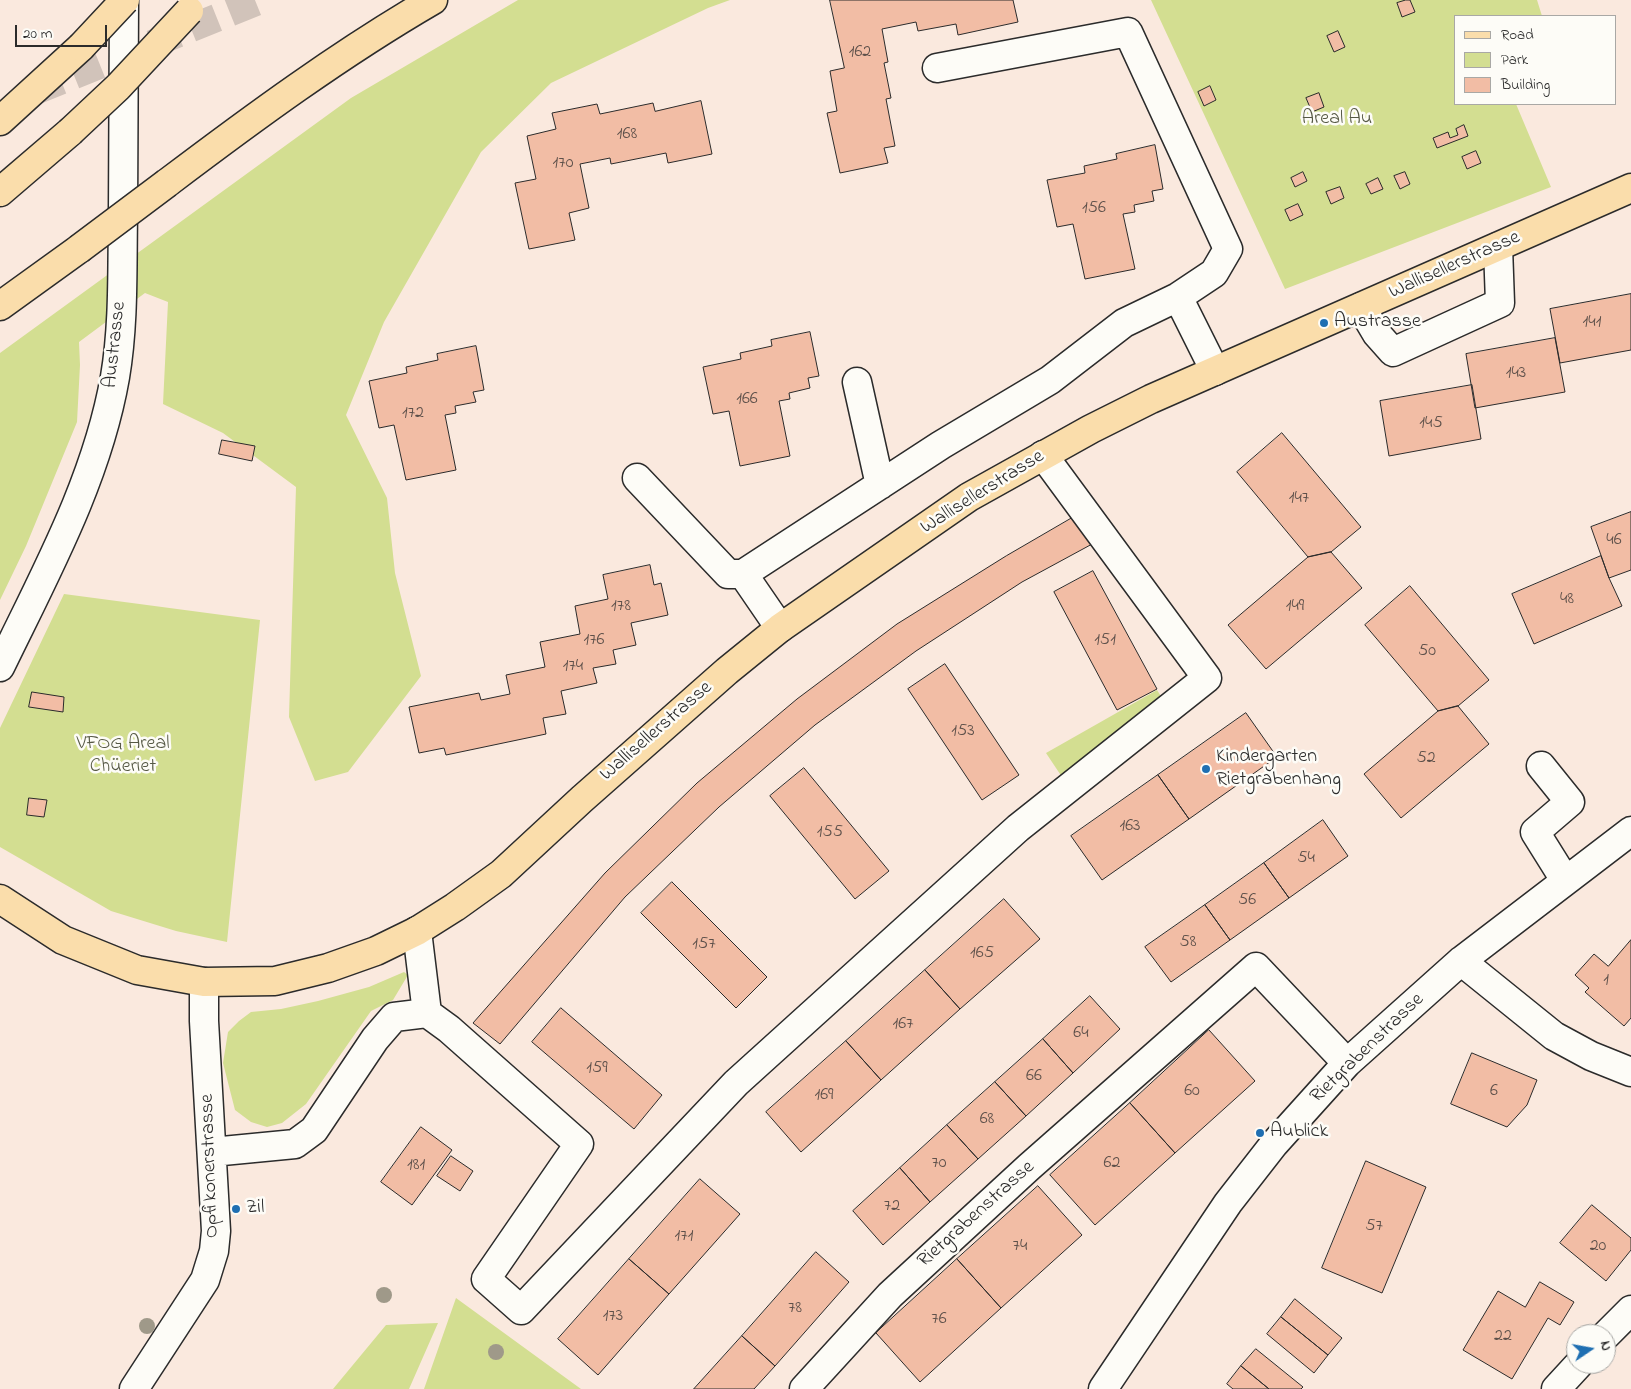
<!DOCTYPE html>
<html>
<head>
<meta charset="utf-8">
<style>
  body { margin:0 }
  #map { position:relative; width:1631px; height:1389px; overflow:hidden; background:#fae9de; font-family:"Indie Flower",sans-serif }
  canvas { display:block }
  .legend { position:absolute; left:1454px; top:15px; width:162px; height:90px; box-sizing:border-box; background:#fdfcf7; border:1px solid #a9a8a5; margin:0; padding:6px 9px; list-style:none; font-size:15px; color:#2b2b2b }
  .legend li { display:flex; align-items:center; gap:10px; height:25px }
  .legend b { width:25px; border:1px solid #a9a8a5 }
  .north { position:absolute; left:1566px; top:1324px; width:50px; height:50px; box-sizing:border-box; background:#fdfcf7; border:1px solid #a9a8a5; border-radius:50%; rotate:78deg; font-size:14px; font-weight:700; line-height:20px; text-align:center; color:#2b2b2b }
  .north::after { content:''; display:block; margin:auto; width:18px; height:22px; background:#1f6fb2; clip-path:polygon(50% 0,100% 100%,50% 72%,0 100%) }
  .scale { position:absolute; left:15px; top:25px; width:92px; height:22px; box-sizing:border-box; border:2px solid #2b2b2b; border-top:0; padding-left:6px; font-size:15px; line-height:18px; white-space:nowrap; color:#2b2b2b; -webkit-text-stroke:4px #fdfcf7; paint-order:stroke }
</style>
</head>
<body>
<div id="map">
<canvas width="1631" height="1389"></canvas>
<ul class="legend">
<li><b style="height:6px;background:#faddab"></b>Road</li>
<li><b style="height:14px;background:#d3de91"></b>Park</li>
<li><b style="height:14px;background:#f2bda5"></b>Building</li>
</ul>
<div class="north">N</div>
<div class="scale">20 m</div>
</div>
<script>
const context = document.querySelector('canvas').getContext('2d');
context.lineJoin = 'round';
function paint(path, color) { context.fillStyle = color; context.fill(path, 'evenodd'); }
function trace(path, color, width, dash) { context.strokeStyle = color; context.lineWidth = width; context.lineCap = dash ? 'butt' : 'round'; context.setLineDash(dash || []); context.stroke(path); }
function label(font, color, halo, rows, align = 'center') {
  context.font = font + ' "Indie Flower",sans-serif'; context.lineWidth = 5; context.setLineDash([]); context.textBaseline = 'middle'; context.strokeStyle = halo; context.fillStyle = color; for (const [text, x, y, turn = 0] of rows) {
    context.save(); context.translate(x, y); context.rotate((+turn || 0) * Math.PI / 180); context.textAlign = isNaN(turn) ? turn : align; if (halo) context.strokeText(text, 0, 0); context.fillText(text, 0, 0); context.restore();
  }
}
const green = new Path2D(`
  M518 0H730L708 8 551 83 481 152 384 322 346 415 387 498 395 573 421 676 348 772 315 781 289 717 296 487 223 433 163 404 168 302 145 293 79 342 80 365 77 422 26 546 0 600V353L351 98Z
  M1151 0H1537L1542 16H1455V104H1516L1551 187 1285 289Z
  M64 594 260 620 227 942 176 931 111 911 0 847V728Z
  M1157 690 1167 706 1064 780 1046 753Z
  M404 972 408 975 393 1000 371 1011 306 1104 282 1123 267 1127 251 1122 235 1110 223 1063 228 1032 239 1021 251 1012 281 1009 318 1001 369 987Z
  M456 1298 581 1389H424Z
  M438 1323 409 1389H333L386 1325Z`);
const building = new Path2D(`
  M830 0H1013L1018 22 958 35 956 24 918 31 916 22 882 29 888 62 884 63 891 98 886 99 895 146 884 148 888 163 840 173 827 113 837 111 830 71 844 68Z
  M1406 0H1410L1415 12 1402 17 1397 3Z
  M1338 31 1345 47 1334 52 1327 36Z
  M1210 86 1216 100 1204 106 1198 92Z
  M1319 93 1324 107 1312 112 1306 98Z
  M701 101 712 154 668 163 666 153 611 164 610 158 580 164 589 208 569 213 575 240 529 249 515 183 536 179 527 136 556 129 552 113 597 104 600 114 653 103 655 111Z
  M1464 125 1468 136 1437 148 1433 138 1448 132 1450 138 1458 135 1456 129Z
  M1155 145 1163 189 1152 191 1154 201 1134 205 1135 212 1123 214 1135 269 1085 279 1073 224 1057 227 1047 180 1085 173 1084 166 1117 159 1116 154Z
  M1476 151 1481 163 1467 169 1462 157Z
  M1303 172 1307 181 1295 187 1291 178Z
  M1405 172 1410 184 1400 189 1394 176Z
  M1378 178 1383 189 1371 194 1366 184Z
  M1340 187 1344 198 1331 204 1326 192Z
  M1298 204 1303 215 1290 221 1285 210Z
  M1631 294V350L1560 363 1550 309Z
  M810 332 819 376 808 378 810 388 789 393 790 399 779 401 790 456 740 466 729 411 713 414 703 367 741 359 740 353 772 346 771 340Z
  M1555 338 1565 392 1475 408 1466 354Z
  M476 346 484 390 473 392 476 402 455 406 456 413 445 415 456 470 406 480 394 425 379 428 369 381 407 373 406 367 438 360 437 354Z
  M1472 385 1481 439 1389 456 1380 401Z
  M1282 433 1361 527 1331 552 1308 557 1237 472Z
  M222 440 255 446 252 461 219 454Z
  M1631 512V570L1609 578 1591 527Z
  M1079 514 1094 543 1022 582 916 651 815 725 719 807 625 897 500 1044 473 1023 605 873 697 783 797 699 897 624 1006 556Z
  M1331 552 1362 588 1266 669 1228 625 1308 557Z
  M1601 556 1609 578 1622 606 1534 644 1512 594Z
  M650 565 654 585 661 583 668 615 631 623 636 645 613 650 616 664 593 668 597 683 561 691 566 714 543 718 546 734 446 755 444 748 419 753 409 707 479 693 481 700 510 694 506 675 545 667 540 642 580 634 575 606 608 599 603 575Z
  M1093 571 1157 689 1117 710 1054 592Z
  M1410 586 1489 680 1458 706 1438 711 1365 625Z
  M945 664 1019 775 982 800 908 689Z
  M32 692 64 697 63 712 29 707Z
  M1458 706 1489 744 1401 818 1364 774 1438 711Z
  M1246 713 1277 757 1189 819 1158 775Z
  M804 768 889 871 855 899 770 796Z
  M1158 775 1189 819 1102 880 1071 836Z
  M29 798 47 800 44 817 27 815Z
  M1323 820 1348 856 1289 898 1264 863Z
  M1264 863 1289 898 1230 940 1205 905Z
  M672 882 767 977 736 1008 641 913Z
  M1004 899 1040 939 960 1009 925 970Z
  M1205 905 1230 940 1171 982 1145 947Z
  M1631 940V1018L1624 1026 1585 992 1589 988 1575 975 1594 954 1608 966Z
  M925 970 960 1009 881 1080 846 1041Z
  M1090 996 1120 1029 1073 1073 1043 1039Z
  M561 1008 662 1095 634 1129 532 1042Z
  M1209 1030 1255 1081 1175 1153 1130 1103Z
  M1043 1039 1073 1073 1026 1116 995 1082Z
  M846 1041 881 1080 801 1152 766 1112Z
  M1472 1053 1537 1080 1527 1105 1507 1127 1451 1104Z
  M995 1082 1026 1116 978 1159 947 1125Z
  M1130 1103 1175 1153 1095 1225 1050 1175Z
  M947 1125 978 1159 930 1202 900 1168Z
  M421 1127 452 1150 412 1205 381 1182Z
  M451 1156 473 1171 460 1191 437 1176Z
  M1366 1161 1426 1187 1382 1293 1322 1268Z
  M900 1168 930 1202 883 1245 853 1211Z
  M700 1179 740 1214 669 1294 629 1259Z
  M1038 1186 1082 1235 1001 1308 957 1259Z
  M1592 1205 1631 1238V1250L1606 1281 1560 1243Z
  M816 1252 849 1282 775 1366 742 1336Z
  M629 1259 669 1294 598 1375 558 1339Z
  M957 1259 1001 1308 920 1382 876 1333Z
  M1540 1282 1574 1302 1560 1325 1548 1318 1512 1379 1463 1350 1498 1291 1525 1307Z
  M1295 1299 1342 1338 1328 1355 1281 1317Z
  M1281 1317 1328 1355 1314 1373 1267 1334Z
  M742 1336 775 1366 754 1389H694Z
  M1256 1349 1303 1387 1301 1389H1269L1241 1366Z
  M1241 1366 1269 1389H1233L1227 1384Z`);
const highwayTunnel = new Path2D(`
  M35 91 261 0`);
const minor = new Path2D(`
  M1178 297 1215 371
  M1361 307 1377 334 1393 352 1500 303 1498 247
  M857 382 880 485
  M637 478 728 574H743
  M780 628 743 574 941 445 1050 380 1124 323 1178 297 1214 273 1228 249 1128 32 937 68
  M0 667C45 574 97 480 115 377 124 324 122 269 123 215 123 143 124 72 124 0
  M1541 766 1570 802 1535 832 1565 880
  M417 931 427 1013
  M1461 961 1554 1036 1591 1056 1631 1072
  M427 1013 449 1029 579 1144 486 1279 521 1310 736 1083 1018 828 1207 678 1043 455
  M212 1152 295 1144 314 1130 375 1039 394 1017 427 1013
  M1606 1335 1631 1310
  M134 1389 205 1280 214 1251 216 1231 204 1021V982
  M804 1389 890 1295 1029 1167 1256 967 1347 1063
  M1103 1389 1228 1203 1274 1144 1347 1063 1461 961 1631 831
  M1556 1389 1579 1364`);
const major = new Path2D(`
  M0 899 63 940 137 970 204 982 275 981 328 968 376 951 417 931 455 907 501 874 582 799 727 671 780 628 969 497 1091 429 1151 399 1631 188`);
const highway = new Path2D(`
  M0 121 81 47
  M167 183C253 118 340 54 433 0
  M0 192 70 132
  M0 306 79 249`);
const highwayBridge = new Path2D(`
  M81 47 125 0
  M70 132 118 87 189 11
  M79 249 167 183`);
const trees = [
  [384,1295],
  [147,1326],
  [496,1352]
];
const markers = [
  [1324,323,5,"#1f6fb2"],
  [1206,769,5,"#1f6fb2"],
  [1260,1133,5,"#1f6fb2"],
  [236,1209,5,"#1f6fb2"]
];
const numberNames = [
  ["162",860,53],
  ["168",627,135],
  ["170",563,164],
  ["156",1094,209],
  ["141",1592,323],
  ["143",1516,374],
  ["166",747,400],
  ["172",413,414],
  ["145",1431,424],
  ["147",1299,499],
  ["46",1614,541],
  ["48",1567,600],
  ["178",621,607],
  ["149",1295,607],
  ["176",594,641],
  ["151",1105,641],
  ["50",1427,652],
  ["174",573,667],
  ["153",963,732],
  ["52",1426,759],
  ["163",1130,827],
  ["155",830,833],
  ["54",1306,859],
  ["56",1247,901],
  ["58",1188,943],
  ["157",704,945],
  ["165",982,954],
  ["1",1606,981],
  ["167",903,1025],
  ["64",1081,1034],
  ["159",597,1069],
  ["66",1034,1077],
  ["60",1192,1092],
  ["6",1494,1092],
  ["169",824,1096],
  ["68",987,1120],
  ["70",939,1164],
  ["62",1112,1164],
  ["181",416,1166],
  ["72",892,1207],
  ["57",1374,1227],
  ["171",684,1237],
  ["74",1020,1247],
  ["20",1598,1247],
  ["78",795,1309],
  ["173",613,1317],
  ["76",939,1320],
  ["22",1503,1337]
];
const parkNames = [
  ["Areal Au",1337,120],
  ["VFOG Areal",123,745],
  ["Chüeriet",123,768]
];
const streetNames = [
  ["Wallisellerstrasse",1455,266,-24],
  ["Austrasse",116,345,-84],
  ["Wallisellerstrasse",983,493,-32],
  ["Wallisellerstrasse",657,732,-41],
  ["Rietgrabenstrasse",1368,1049,-44],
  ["Opfikonerstrasse",211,1166,-92],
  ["Rietgrabenstrasse",977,1215,-42]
];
const poiNames = [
  ["Austrasse",1334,323],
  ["Kindergarten",1216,758],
  ["Rietgrabenhang",1216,781],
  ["Aublick",1270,1133],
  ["Zil",246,1209]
];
paint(green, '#d3de91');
paint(building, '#f2bda5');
trace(building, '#2b2b2b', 1);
trace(highwayTunnel, '#d1c3ba', 28, [28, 14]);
trace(minor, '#2b2b2b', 31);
trace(major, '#2b2b2b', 31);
trace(highway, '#2b2b2b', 31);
trace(minor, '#fdfcf7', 28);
trace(major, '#faddab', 28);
trace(highway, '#faddab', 28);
trace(highwayBridge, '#2b2b2b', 31, []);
trace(highwayBridge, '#faddab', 28);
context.fillStyle = '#9f9989';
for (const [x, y] of trees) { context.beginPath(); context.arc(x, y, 8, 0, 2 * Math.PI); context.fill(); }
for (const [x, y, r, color] of markers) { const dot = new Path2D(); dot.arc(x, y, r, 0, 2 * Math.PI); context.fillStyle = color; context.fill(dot); trace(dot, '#fdfcf7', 2); }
label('18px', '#5d504a', null, numberNames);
label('20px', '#555844', '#fdfcf7', parkNames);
label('20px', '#2b2b2b', '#fdfcf7', streetNames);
label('20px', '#2b2b2b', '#fdfcf7', poiNames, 'left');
</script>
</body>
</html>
